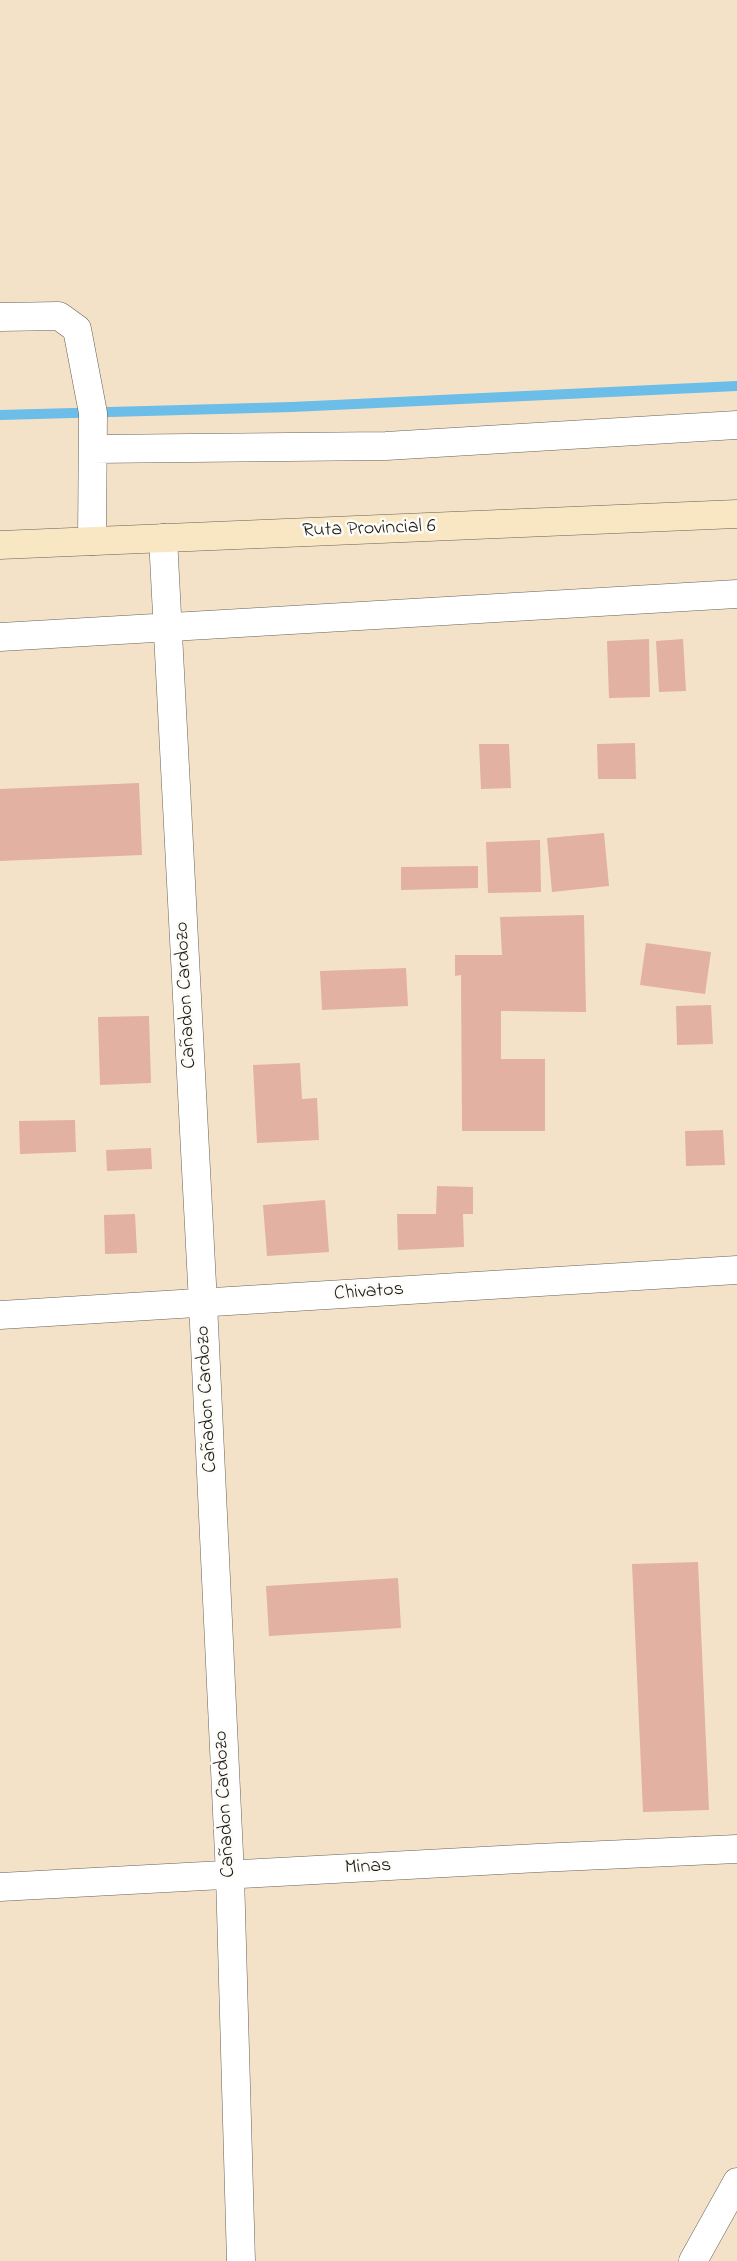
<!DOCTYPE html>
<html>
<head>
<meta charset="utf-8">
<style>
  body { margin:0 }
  canvas { display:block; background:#f3e2c7 }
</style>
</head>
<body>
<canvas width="737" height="2261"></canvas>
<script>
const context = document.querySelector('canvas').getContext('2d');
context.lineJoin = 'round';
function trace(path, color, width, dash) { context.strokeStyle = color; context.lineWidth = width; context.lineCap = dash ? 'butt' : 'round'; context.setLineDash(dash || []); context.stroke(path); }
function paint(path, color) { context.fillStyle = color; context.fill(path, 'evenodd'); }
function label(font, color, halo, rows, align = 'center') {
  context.font = font + ' "Indie Flower",sans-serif'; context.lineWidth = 5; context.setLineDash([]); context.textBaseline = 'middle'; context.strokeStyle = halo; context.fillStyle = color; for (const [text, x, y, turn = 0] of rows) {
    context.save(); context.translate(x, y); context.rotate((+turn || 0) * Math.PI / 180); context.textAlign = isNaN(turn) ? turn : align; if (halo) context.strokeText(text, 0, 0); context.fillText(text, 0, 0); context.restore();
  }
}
const stream = new Path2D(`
  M0 415 292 407 737 386`);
const building = new Path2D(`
  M649 639 650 697 609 698 607 641Z
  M683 639 686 691 659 692 656 641Z
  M635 743 636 779H598L597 744Z
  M479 744H509L511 788 481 789Z
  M139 783 142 855 0 861V789Z
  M604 833 609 886 552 892 547 838Z
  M540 840 541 892 488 893 486 842Z
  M478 866V888L401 890V867Z
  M584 915 586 1012 501 1011V1059H545V1131H462L461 975 455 976V955H502L500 917Z
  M646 943 711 952 705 994 640 985Z
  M406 968 408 1006 322 1010 320 971Z
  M711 1005 713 1044 677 1045 676 1006Z
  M149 1016 151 1083 100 1085 98 1017Z
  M300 1063 302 1099 317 1098 319 1140 257 1143 253 1065Z
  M75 1120 76 1152 20 1154 19 1121Z
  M723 1130 725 1165 686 1166 685 1131Z
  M151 1148 152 1169 107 1171 106 1150Z
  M437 1186 473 1187V1214H463L464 1247 398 1250 397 1214H436Z
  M325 1200 329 1252 267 1256 263 1205Z
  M135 1214 137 1253 105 1254 104 1215Z
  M698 1562 709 1810 643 1812 632 1564Z
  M398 1578 401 1628 269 1636 266 1586Z`);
const street = new Path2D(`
  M0 317 59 316 77 329 93 413 92 541
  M93 449 386 446 737 425
  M163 538 203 1303 230 1875 241 2261
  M0 637 737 594
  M0 1315 737 1270
  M0 1887 538 1858 737 1849
  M693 2261 737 2182`);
const secondary = new Path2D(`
  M0 545 737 514`);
const streetNames = [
  ["Ruta Provincial 6",369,530,-2],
  ["Cañadon Cardozo",187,995,-93],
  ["Chivatos",369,1293,-4],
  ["Cañadon Cardozo",208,1399,-93],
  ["Cañadon Cardozo",226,1804,-93],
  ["Minas",368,1868,-3]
];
trace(stream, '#6cbde7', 10);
paint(building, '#e2b1a2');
trace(street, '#676158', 29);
trace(secondary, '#676158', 29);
trace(street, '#fff', 28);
trace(secondary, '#f9e7c3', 28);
label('20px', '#1c1c1c', '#fdfcf7', streetNames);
</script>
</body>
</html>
